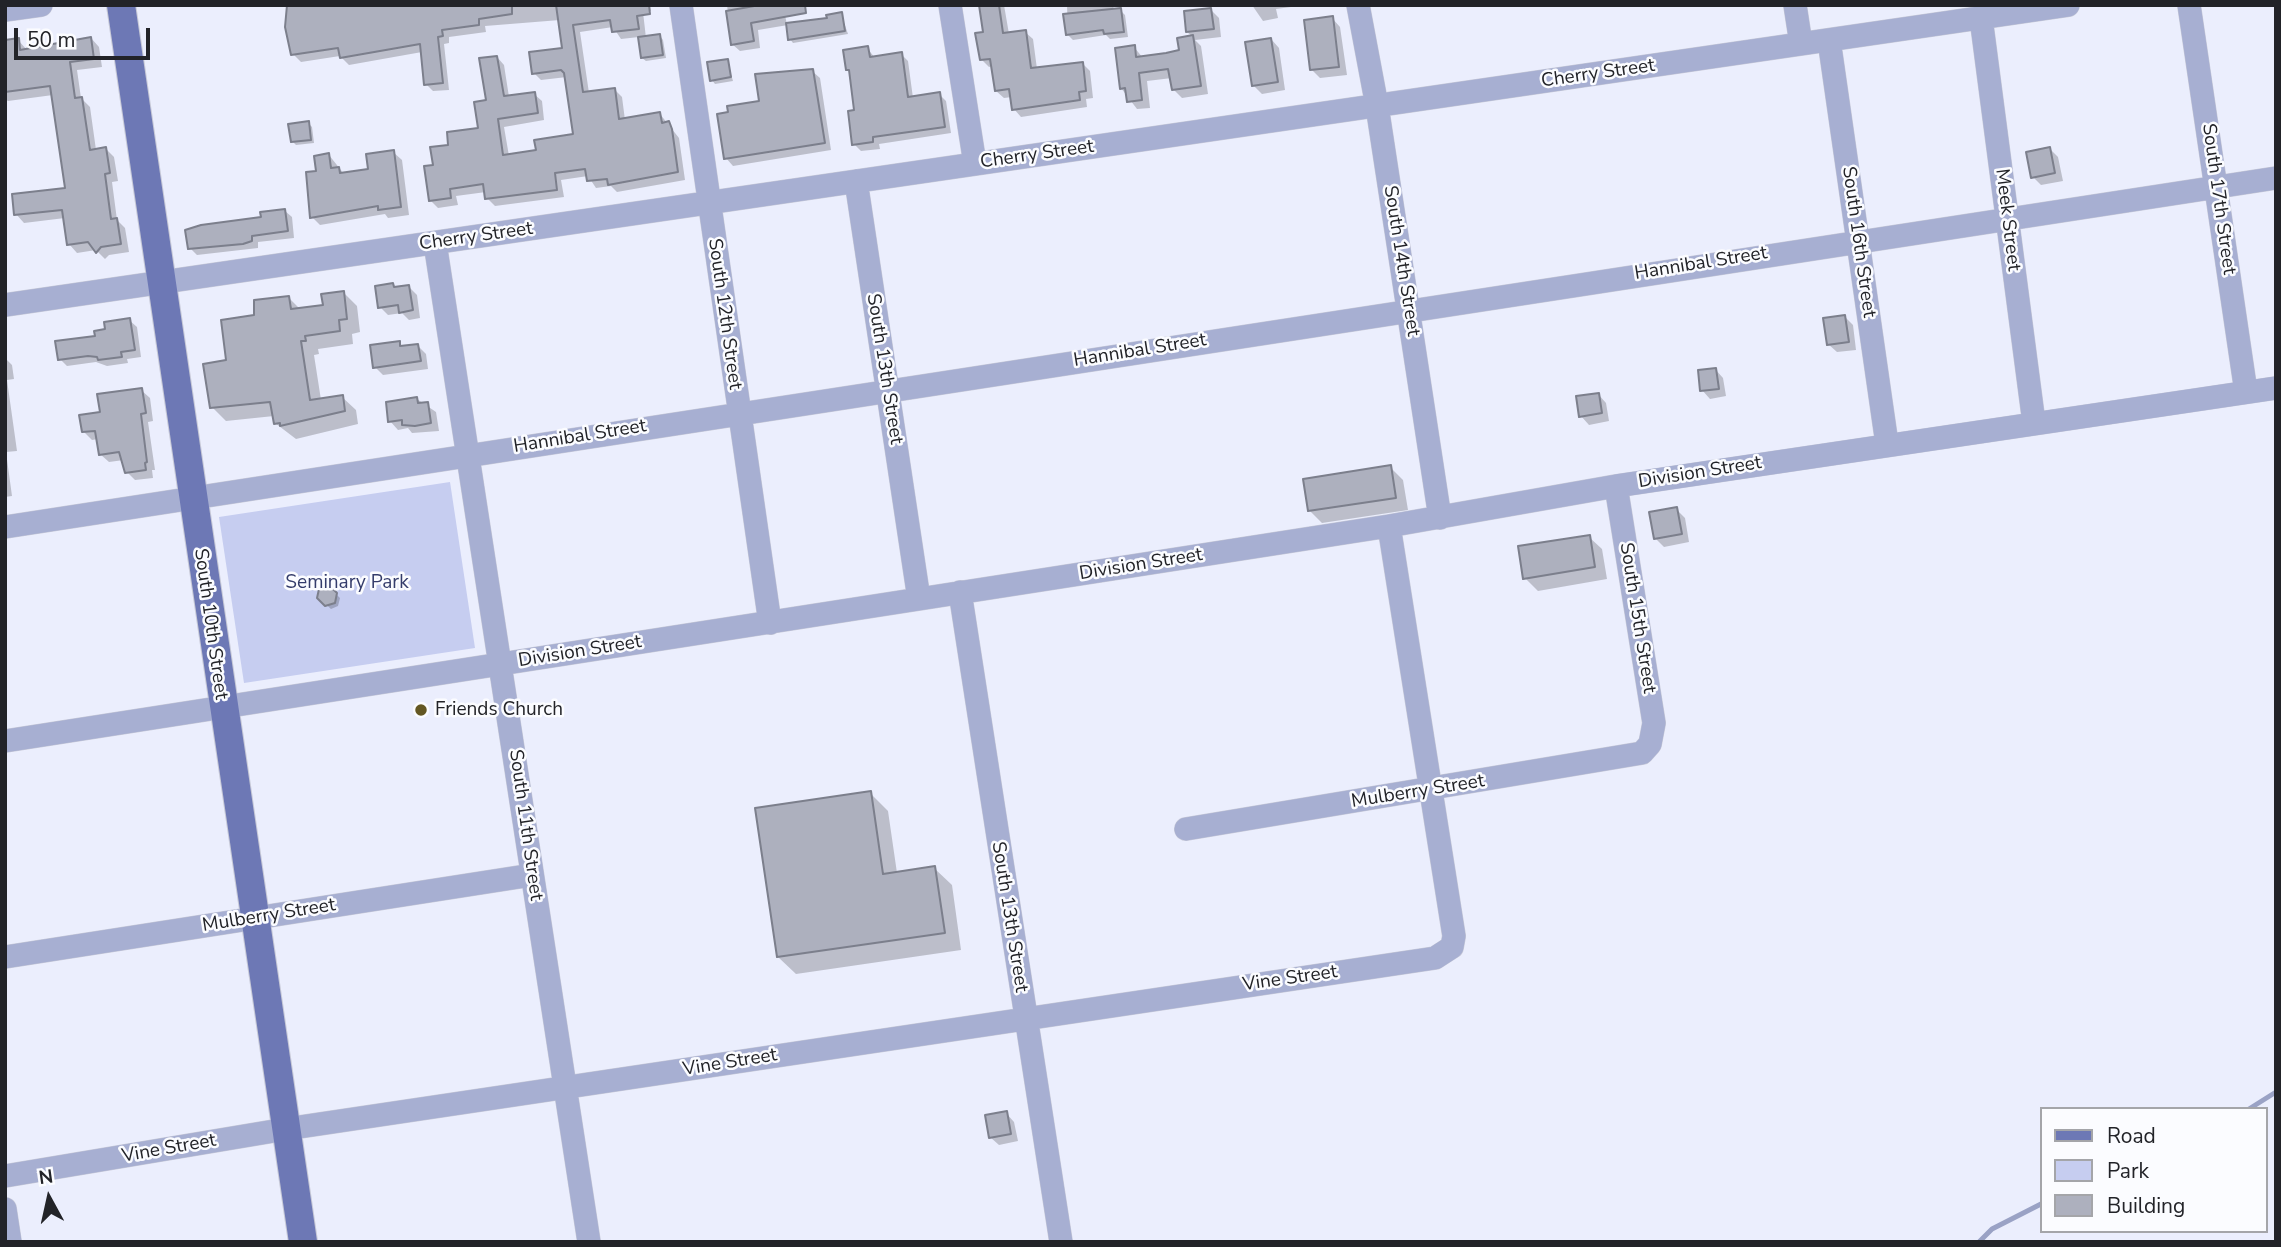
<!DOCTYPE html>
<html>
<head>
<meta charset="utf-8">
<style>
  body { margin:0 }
  #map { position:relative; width:2281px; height:1247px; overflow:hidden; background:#ebeefd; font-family:"Nunito Sans",sans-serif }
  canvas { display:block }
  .frame { position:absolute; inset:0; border:7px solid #222328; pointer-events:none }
  .legend { position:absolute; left:2040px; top:1107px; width:228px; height:126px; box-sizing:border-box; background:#fbfcff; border:2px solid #a4a5a9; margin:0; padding:9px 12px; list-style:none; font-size:21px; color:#222328 }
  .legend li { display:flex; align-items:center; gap:14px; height:35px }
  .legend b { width:35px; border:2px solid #a4a5a9 }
  .north { position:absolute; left:14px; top:1163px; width:70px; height:70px; -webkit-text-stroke:5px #fbfcff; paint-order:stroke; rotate:352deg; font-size:19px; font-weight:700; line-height:28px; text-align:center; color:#222328 }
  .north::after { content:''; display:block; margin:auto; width:24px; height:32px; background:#222328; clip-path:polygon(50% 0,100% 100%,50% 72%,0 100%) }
  .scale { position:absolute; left:14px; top:28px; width:136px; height:32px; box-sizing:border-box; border:4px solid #222328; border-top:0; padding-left:9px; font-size:21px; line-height:24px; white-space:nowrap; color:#222328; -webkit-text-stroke:5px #fbfcff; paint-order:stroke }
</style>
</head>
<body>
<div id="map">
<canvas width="2281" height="1247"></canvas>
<div class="frame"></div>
<ul class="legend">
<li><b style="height:9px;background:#6d78b5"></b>Road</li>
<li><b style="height:19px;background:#c6cdf0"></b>Park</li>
<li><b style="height:19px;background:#adb0be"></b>Building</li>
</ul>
<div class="north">N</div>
<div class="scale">50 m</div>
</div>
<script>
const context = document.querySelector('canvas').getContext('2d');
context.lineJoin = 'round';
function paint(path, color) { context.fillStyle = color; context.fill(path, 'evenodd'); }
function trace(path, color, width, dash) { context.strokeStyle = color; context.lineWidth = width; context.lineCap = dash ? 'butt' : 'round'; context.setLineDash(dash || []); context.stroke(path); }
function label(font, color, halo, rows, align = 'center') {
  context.font = font + ' "Nunito Sans",sans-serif'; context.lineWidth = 5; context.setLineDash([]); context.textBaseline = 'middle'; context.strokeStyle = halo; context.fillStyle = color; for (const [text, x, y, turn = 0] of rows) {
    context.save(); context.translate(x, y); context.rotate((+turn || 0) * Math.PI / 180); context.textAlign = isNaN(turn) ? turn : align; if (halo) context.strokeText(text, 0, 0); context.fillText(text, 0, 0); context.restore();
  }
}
const green = new Path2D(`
  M450 482 475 648 244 683 219 517Z`);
const shadow = new Path2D(`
  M288 5H650L651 11 643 12 646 38 660 36 663 40 666 58 646 61 642 58 639 37 621 39 613 27 580 32 589 93 614 89 622 97 625 120 660 114 679 138 685 180 617 192 611 186 596 188 588 176 561 180 564 197 495 206 487 198 486 192 456 196 458 205 438 208 430 200 435 167 450 146 480 129 497 57 504 65 509 97 534 94 542 101 544 120 504 127 509 156 538 151 575 135 567 77 541 80 534 73 564 49 560 20 485 26 486 32 449 37V43L444 44 449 90 433 91 426 84 422 52 349 65 340 56 301 62 293 54Z
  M727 5H783L787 25 829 20 841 14 848 34 793 43 790 39 788 25 758 30 760 48 740 51 732 44Z
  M981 5H1004L1009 34 1025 32 1033 39 1037 69 1082 63 1090 71 1093 98 1086 99 1087 107 1021 117 1014 109 1012 97 1004 98 996 91 992 66 989 67 981 59 985 33Z
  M1067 5H1113L1114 10H1120L1125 15 1128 37 1110 39 1106 35 1073 40 1068 35Z
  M1252 5H1306L1276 9 1278 18 1263 21Z
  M1211 10 1219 18 1221 37 1195 40 1201 46 1208 94 1182 98 1174 90 1172 78 1147 81 1150 108 1137 109 1121 88 1134 47 1143 58 1181 52 1193 37 1187 32Z
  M1332 18 1340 27 1347 75 1320 78 1312 70Z
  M91 38 99 47 102 67 77 70 81 98 90 107 96 150 106 149 114 157 118 181 112 182 117 220 125 228 129 252 109 255 105 259 96 250 77 253 69 244 65 218 24 223 16 214 67 189 53 95 8 101 5 99V41L18 40 27 50Z
  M1271 39 1279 48 1285 90 1262 94 1253 85Z
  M867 48 875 58 901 54 908 61 913 98 939 94 946 101 951 133 879 144 880 149 861 151 854 144 856 112 851 73 848 69Z
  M727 61 733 81 715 84 712 80Z
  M812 71 820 78 831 150 733 166 726 158 761 102Z
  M308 123 312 127 314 143 296 145 292 141Z
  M2050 149 2058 157 2063 181 2041 185 2033 177Z
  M393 152 402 160 409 215 388 218 385 214 320 225 312 217 318 172 329 155 344 174 370 171Z
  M285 211 292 217 294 238 258 242V248L197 255 190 248Z
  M393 285 396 289 409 287 417 295 420 318 409 320 402 313 388 315 380 307Z
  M343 292 357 306 360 332 352 334 353 344 318 349 319 354 314 355 321 400 342 397 356 410 358 424 296 439 275 423 274 416 226 421 212 407 228 362 255 317 289 298 301 310 325 306Z
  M1845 317 1853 325 1856 350 1837 352 1828 344Z
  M129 320 137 327 141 357 127 359 128 363 107 366 96 362 67 366 60 359Z
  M399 343 404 348 418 346 426 354 428 369 383 375 375 367Z
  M5 358 12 365 14 379 7 380 17 451 6 452 12 496 5 497Z
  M1715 369 1723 378 1726 396 1710 399 1702 390Z
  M141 390 150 398 153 421 148 422 155 470H152L153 478 135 480 127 472 124 460 109 462 100 454 98 439 92 440 84 432 102 414Z
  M1598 394 1606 403 1609 421 1589 425 1581 416Z
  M417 399 436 412 439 431 412 433 408 428 398 430 390 421Z
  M1390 467 1403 480 1408 510 1322 523 1309 510Z
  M1676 509 1685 518 1689 542 1664 547 1656 539Z
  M1589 537 1602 549 1607 579 1538 591 1525 578Z
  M329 587 340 598 338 606 331 609 319 598Z
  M870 793 888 811 897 873 934 868 952 885 961 950 796 974 778 957Z
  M1006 1113 1014 1122 1018 1141 999 1145 990 1137Z`);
const stream = new Path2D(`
  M2249 1109 2276 1092
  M1979 1242 1992 1229 2041 1204`);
const building = new Path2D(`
  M287 5H512V14L479 19V25L442 30 443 36 438 37 443 83 424 85 420 44 340 58 338 48 291 55 285 27Z
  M556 5H649L650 14 637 16 639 29 612 32 610 20 573 25 583 92 615 88 619 119 660 112 662 123 669 121 672 129 678 172 608 185 607 179 587 181 585 169 555 173 557 190 485 199 483 184 450 189 451 198 429 201 424 166 433 165 430 147 448 145 447 132 478 128 474 102 486 100 479 58 497 56 504 96 535 92 538 113 498 119 503 155 536 150 534 140 573 134 564 73 561 70 532 74 529 52 562 48Z
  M760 5H805L806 13 751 23 754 41 731 45 726 11Z
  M979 5H999L1003 33 1026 30 1031 68 1083 62 1086 91 1079 92 1080 100 1012 110 1009 89 995 91 990 59 980 60 975 33 983 32Z
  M1121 8 1124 32 1104 34 1103 30 1066 35 1063 14Z
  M1211 8 1214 29 1186 32 1184 11Z
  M842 12 845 31 788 40 786 23 827 18 826 15Z
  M1333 16 1339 67 1310 70 1304 20Z
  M660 34 663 55 641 58 638 37Z
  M1193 35 1201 86 1172 90 1168 69 1139 73 1142 100 1127 102 1125 88 1120 89 1115 48 1135 45 1136 57 1166 53 1179 50 1177 38Z
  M91 37 94 59 70 62 75 98 82 97 90 150 106 147 110 173 105 174 111 219 117 218 121 244 101 247 96 253 88 242 67 245 62 210 14 215 12 194 65 188 50 86 5 92V40L19 38 20 50Z
  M1271 38 1278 82 1252 86 1245 42Z
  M868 46 870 57 902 52 908 97 940 92 945 127 873 137V142L852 145 848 111 854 110 849 70H846L843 50Z
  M728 59 731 77 710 81 707 62Z
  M813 69 825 143 724 159 717 114 728 112 727 106 759 101 755 74Z
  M309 121 311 140 291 142 288 124Z
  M2050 147 2055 173 2031 178 2026 152Z
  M394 150 401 207 378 210V206L310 218 306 172 316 171 314 156 329 153 331 168 339 167 340 173 368 169 366 154Z
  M285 209 288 231 252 236V241L243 244 188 249 185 230 201 225 261 217 260 212Z
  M393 283 394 287 409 285 413 310 399 313 398 305 378 308 375 286Z
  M344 291 347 319 339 320 340 331 305 336 306 341H301L310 400 343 395 345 411 280 426V423L274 424 270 402 210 408 203 364 226 360 221 320 254 315V300L289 296 291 309 323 305 321 294Z
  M1845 315 1849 342 1827 345 1823 318Z
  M130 318 135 350 121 352 122 357 98 360 97 357 88 356 58 360 55 341 95 336 94 331 105 329 104 322Z
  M400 341V346L418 344 421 361 373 368 370 345Z
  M1716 368 1719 389 1700 391 1698 370Z
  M142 388 146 413 141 414 147 462 145 463 146 470 125 473 119 452 99 455 95 431 82 432 79 415 100 412 97 394Z
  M1599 393 1602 413 1579 417 1576 396Z
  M417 397 418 403 428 402 431 423 415 426 402 425V420L388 422 386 402Z
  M1391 465 1396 498 1308 511 1303 479Z
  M1677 507 1682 534 1654 539 1649 512Z
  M1590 535 1595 567 1523 579 1518 546Z
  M329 585 337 593 335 603 325 606 317 598 319 589Z
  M871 791 883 874 935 866 945 933 777 957 755 808Z
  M1007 1111 1011 1134 989 1138 985 1115Z`);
const minor = new Path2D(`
  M681 5 770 623
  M950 5 975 164
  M1358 5 1377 106 1440 518
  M1795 5 1801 44
  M2189 5 2246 392
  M5 10 41 5
  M1981 18 2034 423
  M1829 40 1887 444
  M856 181 919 599
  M435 243 589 1242
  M5 305 2068 5
  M5 527 2276 178
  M960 592 1061 1242
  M5 741 1389 526 1616 486 2276 388
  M1186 829 1642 753 1650 744 1654 723 1616 486
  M5 957 532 875
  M5 1176 286 1129 1435 958 1452 947 1454 936 1389 526
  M5 1209 10 1242`);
const major = new Path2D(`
  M121 5 303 1242`);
const markers = [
  [421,710,7,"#635723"]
];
const streetNames = [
  ["Cherry Street",1598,74,-8],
  ["Cherry Street",1037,155,-8],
  ["South 17th Street",2218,199,82],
  ["Meek Street",2007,220,83],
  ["Cherry Street",476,237,-8],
  ["South 16th Street",1858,242,82],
  ["South 14th Street",1401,261,81],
  ["Hannibal Street",1701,264,-9],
  ["South 12th Street",724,314,82],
  ["Hannibal Street",1140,351,-9],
  ["South 13th Street",884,369,81],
  ["Hannibal Street",580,437,-9],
  ["Division Street",1700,473,-9],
  ["Division Street",1141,565,-9],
  ["South 15th Street",1637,618,81],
  ["South 10th Street",210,624,82],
  ["Division Street",580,652,-9],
  ["Mulberry Street",1418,792,-9],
  ["South 11th Street",525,825,82],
  ["Mulberry Street",269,916,-9],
  ["South 13th Street",1009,917,81],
  ["Vine Street",1290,979,-8],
  ["Vine Street",730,1063,-9],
  ["Vine Street",169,1149,-10]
];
const parkNames = [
  ["Seminary Park",347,583]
];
const poiNames = [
  ["Friends Church",435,710]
];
paint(green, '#c6cdf0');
paint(shadow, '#0003');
trace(stream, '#9aa2c5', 5);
paint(building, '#adb0be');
trace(building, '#7c7f8c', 2);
trace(minor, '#c7c9d7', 24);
trace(major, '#c7c9d7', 30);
trace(minor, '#a7afd2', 23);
trace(major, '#6d78b5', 28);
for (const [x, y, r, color] of markers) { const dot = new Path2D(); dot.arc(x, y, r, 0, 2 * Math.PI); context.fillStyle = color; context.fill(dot); trace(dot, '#fbfcff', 2.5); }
label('19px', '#222328', '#fbfcff', streetNames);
label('19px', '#343c6b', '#fbfcff', parkNames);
label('19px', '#222328', '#fbfcff', poiNames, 'left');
</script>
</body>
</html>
